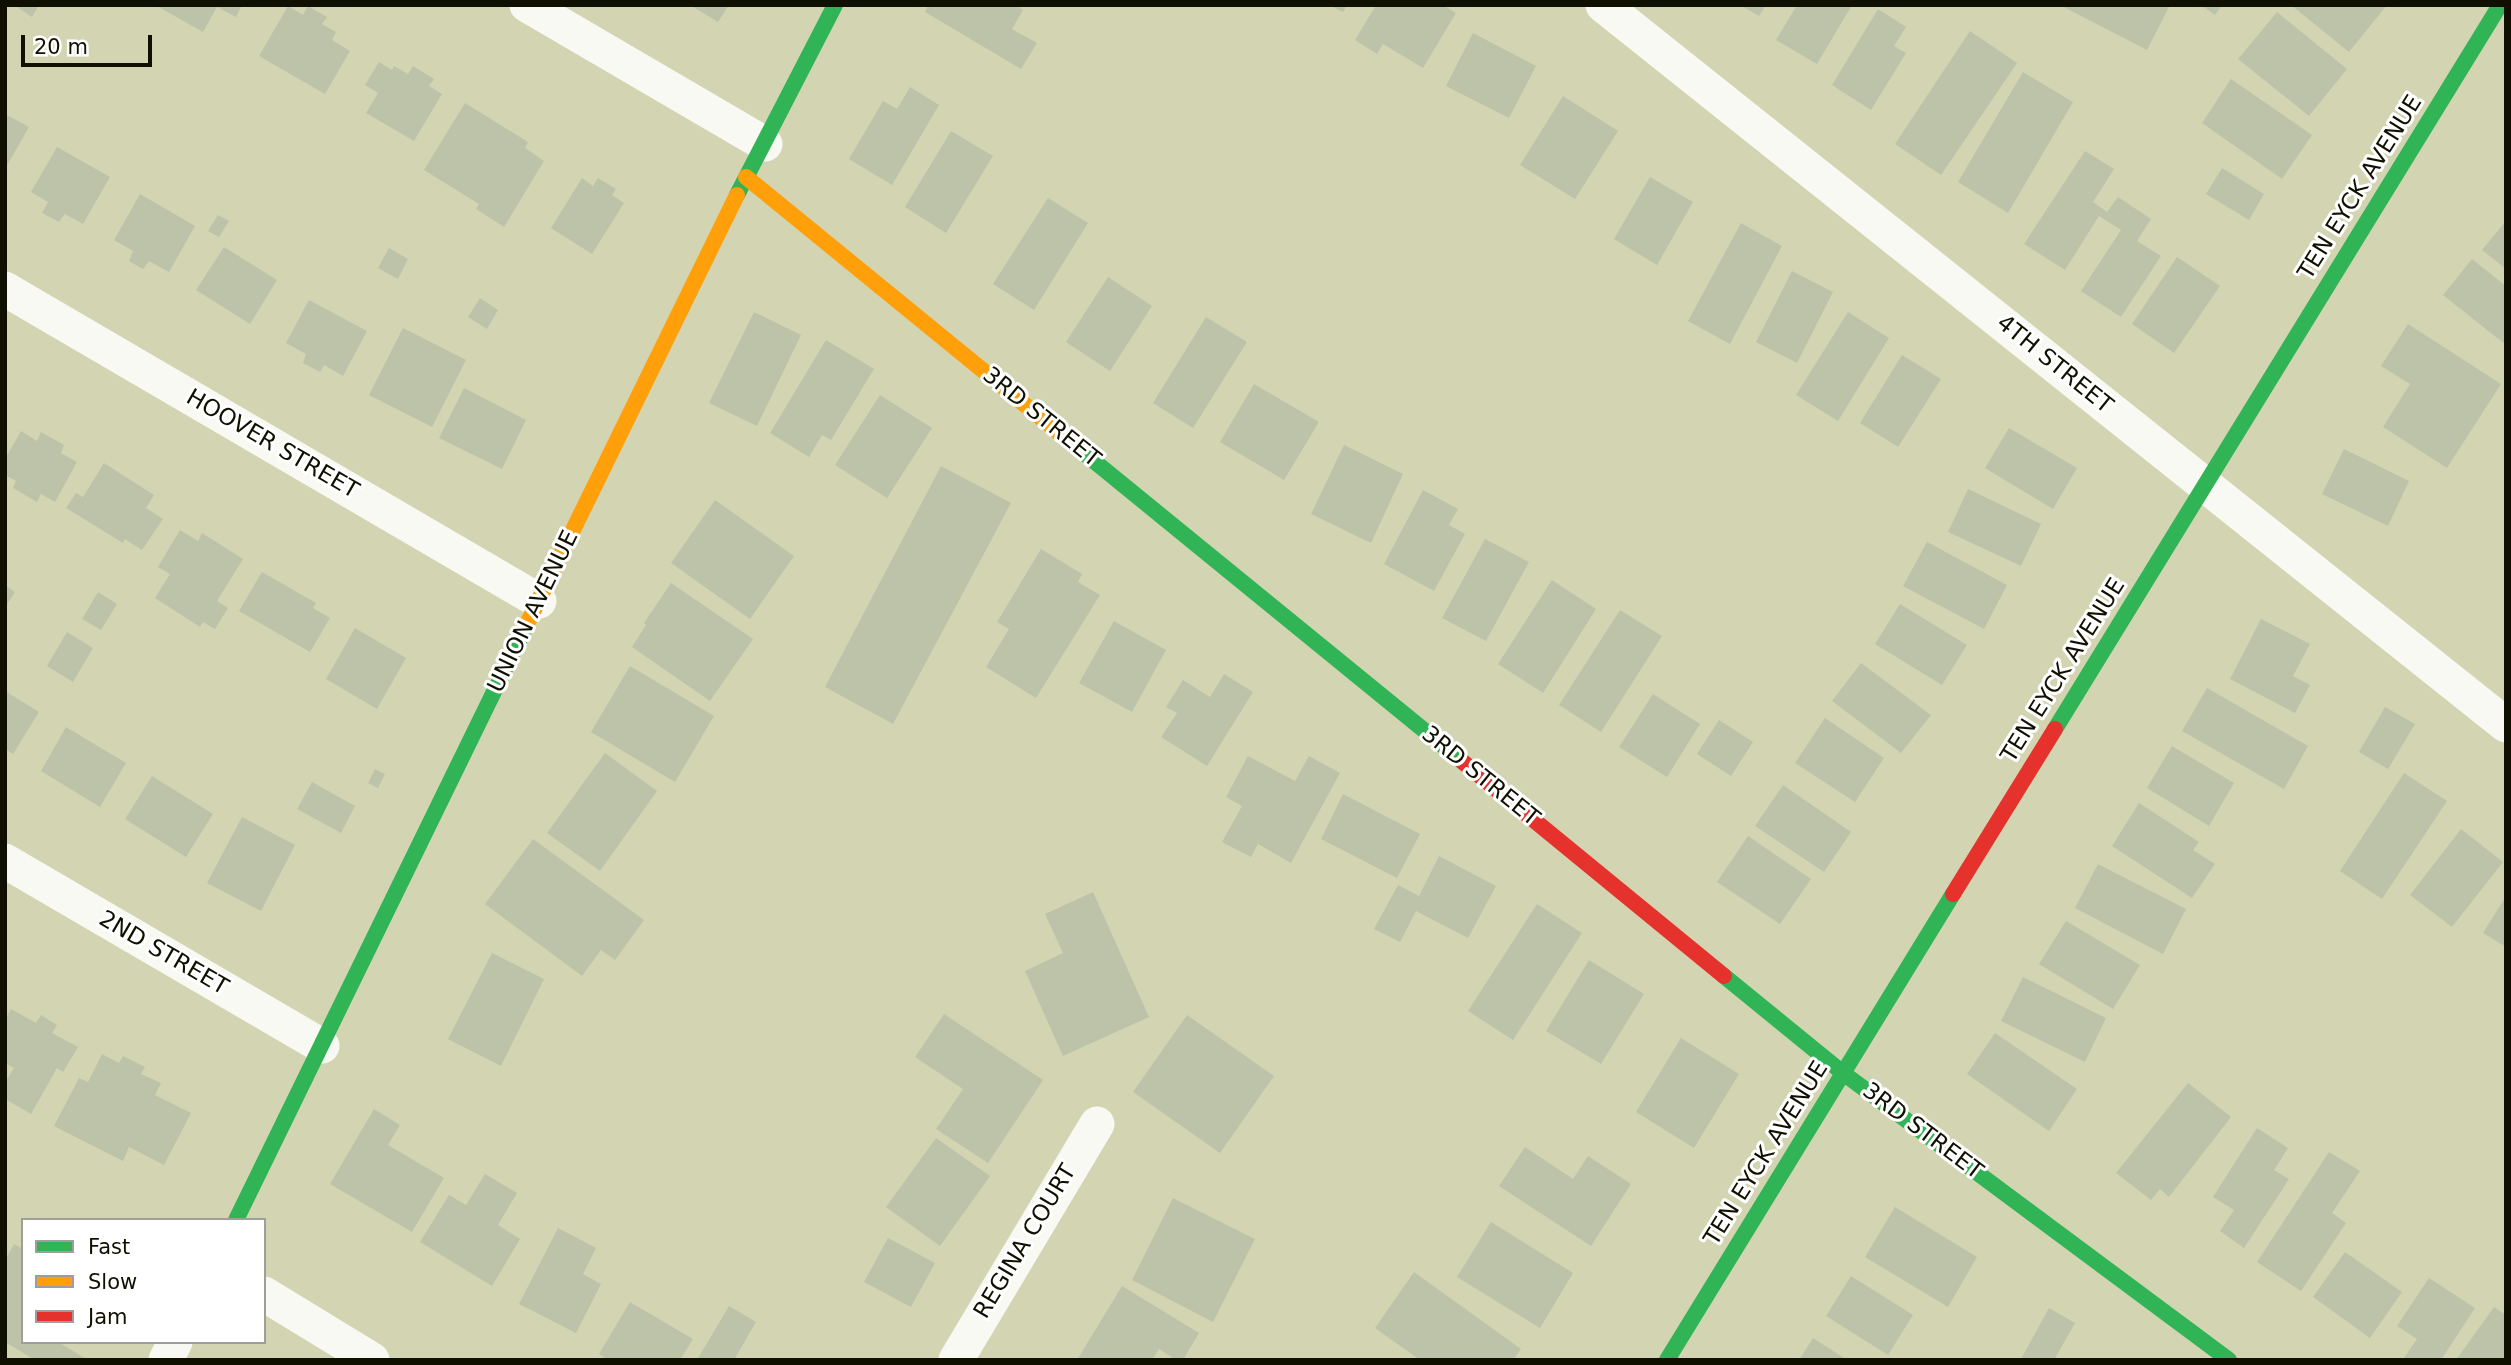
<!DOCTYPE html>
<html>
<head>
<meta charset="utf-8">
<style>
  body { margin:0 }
  #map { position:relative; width:2511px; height:1365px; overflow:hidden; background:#d3d5b2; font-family:"DejaVu Sans",sans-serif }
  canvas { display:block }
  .frame { position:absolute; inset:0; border:7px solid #101000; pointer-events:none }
  .legend { position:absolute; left:21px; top:1218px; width:245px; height:126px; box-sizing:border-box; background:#fff; border:2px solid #9f9f99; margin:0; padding:9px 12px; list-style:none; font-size:21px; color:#101000 }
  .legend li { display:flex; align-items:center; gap:14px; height:35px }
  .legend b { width:35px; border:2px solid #9f9f99 }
  .scale { position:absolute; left:21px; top:35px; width:131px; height:32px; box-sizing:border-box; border:4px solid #101000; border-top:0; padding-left:9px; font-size:21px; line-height:24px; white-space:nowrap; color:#101000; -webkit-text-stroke:5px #fff; paint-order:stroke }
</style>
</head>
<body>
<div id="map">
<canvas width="2511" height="1365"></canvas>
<div class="frame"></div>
<ul class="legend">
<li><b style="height:9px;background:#30b455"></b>Fast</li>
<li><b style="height:9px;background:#ff9f0a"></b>Slow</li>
<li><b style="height:9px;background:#e5322d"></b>Jam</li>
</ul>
<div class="scale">20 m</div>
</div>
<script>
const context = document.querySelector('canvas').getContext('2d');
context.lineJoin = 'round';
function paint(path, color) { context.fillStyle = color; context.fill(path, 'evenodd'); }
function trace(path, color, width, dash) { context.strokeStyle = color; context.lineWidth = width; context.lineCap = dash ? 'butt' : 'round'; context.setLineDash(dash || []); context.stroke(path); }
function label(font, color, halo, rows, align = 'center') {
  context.font = font + ' "DejaVu Sans",sans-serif'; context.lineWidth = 6; context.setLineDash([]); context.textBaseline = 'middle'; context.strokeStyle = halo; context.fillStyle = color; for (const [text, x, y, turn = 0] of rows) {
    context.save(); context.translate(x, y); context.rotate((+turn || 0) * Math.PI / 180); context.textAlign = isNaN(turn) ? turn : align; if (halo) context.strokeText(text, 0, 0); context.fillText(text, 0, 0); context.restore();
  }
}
const building = new Path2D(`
  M14 5H39L32 17Z
  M155 5H242L236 17 217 7 203 32Z
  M690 5H729L718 22Z
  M928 5H1016L1023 10 1012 29 1037 43 1021 69 925 12Z
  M1329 5H1347L1343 12Z
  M1376 5H1443L1456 13 1423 68 1383 44 1377 54 1355 40Z
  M1740 5H1766L1759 16Z
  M1797 5H1852L1817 64 1776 40Z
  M2060 5H2170L2147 50Z
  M2201 5H2222L2215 15Z
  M2291 5H2387L2349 52Z
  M288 6 303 15 308 6 327 17 322 24 336 32 332 40 350 51 325 94 259 56Z
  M1878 9 1906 27 1894 46 1906 53 1871 110 1832 85Z
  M2277 12 2347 69 2309 116 2238 59Z
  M1970 31 2017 63 1941 175 1895 144Z
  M1473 33 1536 66 1509 118 1446 86Z
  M379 62 392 70 394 66 408 74 413 66 434 79 429 86 442 94 414 141 366 113 378 93 365 85Z
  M2023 72 2073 102 2008 213 1958 182Z
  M2231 79 2312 135 2282 179 2202 123Z
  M910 87 939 105 892 185 849 159 883 101 897 109Z
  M1563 96 1618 131 1575 199 1520 165Z
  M465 103 528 142 525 148 544 161 504 227 476 209 479 204 424 170Z
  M5 114 29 127 5 169Z
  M951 131 993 156 946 233 905 207Z
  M57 147 110 177 83 224 65 214 59 222 42 213 48 202 31 192Z
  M2085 151 2114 169 2093 202 2107 212 2118 197 2151 219 2137 241 2161 256 2121 317 2081 291 2121 230 2099 216 2065 270 2024 244Z
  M2222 168 2264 194 2249 220 2206 194Z
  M1650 177 1693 202 1657 265 1614 239Z
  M582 178 593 186 598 178 616 189 612 195 624 203 592 254 551 228Z
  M140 194 195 226 169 272 149 261 143 269 129 261 133 251 114 240Z
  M1048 198 1088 223 1034 310 993 284Z
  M218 215 229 221 219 237 208 231Z
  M2506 221V269L2482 250Z
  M1741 223 1782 246 1730 344 1688 321Z
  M224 247 277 280 250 324 196 290Z
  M389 248 408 259 398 279 378 268Z
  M2177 257 2220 286 2174 353 2132 324Z
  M2472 259 2506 286V345L2443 295Z
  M1792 271 1833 292 1797 363 1756 342Z
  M1108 277 1152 306 1110 371 1066 342Z
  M480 298 498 310 487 329 468 317Z
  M309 300 367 331 343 376 324 365 320 372 303 363 306 354 286 343Z
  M754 312 801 335 757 426 709 403Z
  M1848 312 1889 338 1838 421 1796 395Z
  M1206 317 1247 342 1193 428 1153 403Z
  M2408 324 2501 384 2447 468 2383 427 2410 384 2381 366Z
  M403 328 466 360 432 427 369 395Z
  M826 340 874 369 831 440 822 435 809 457 770 433Z
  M1902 355 1941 379 1898 447 1860 423Z
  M1254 384 1319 422 1284 480 1220 442Z
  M464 388 526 420 502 469 439 438Z
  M880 395 932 428 887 498 835 465Z
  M2009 428 2077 468 2053 509 1985 468Z
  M21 431 37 441 41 432 64 445 61 453 77 462 55 502 41 494 37 502 13 488 16 481 5 475V459Z
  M1344 445 1403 474 1371 543 1311 514Z
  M2344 449 2409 481 2388 526 2322 494Z
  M104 463 154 495 146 508 163 519 142 550 125 539 123 543 66 508 76 493 83 497Z
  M941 466 1011 503 893 724 825 687Z
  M1968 489 2041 524 2021 566 1948 532Z
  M1423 490 1458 509 1449 525 1465 534 1434 591 1384 564Z
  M715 500 794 556 750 619 671 563Z
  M180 530 198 541 202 533 243 559 217 601 228 608 215 629 203 622 200 627 155 598 170 574 158 567Z
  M1485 539 1529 562 1486 641 1442 618Z
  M1927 542 2007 585 1984 629 1903 586Z
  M1041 549 1082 574 1078 582 1100 595 1036 698 986 667 1009 629 997 622Z
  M262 572 316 603 313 608 330 618 310 652 239 611Z
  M1552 580 1596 609 1543 693 1498 664Z
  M671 583 753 639 710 701 632 647 646 625 644 623Z
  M5 585 15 592 5 607Z
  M98 592 117 604 101 630 82 619Z
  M1900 604 1967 645 1942 685 1875 644Z
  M1620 610 1662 636 1601 732 1559 705Z
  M2261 619 2310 644 2293 676 2310 685 2295 713 2230 679Z
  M1114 621 1166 650 1132 712 1079 683Z
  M355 628 406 658 377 709 326 679Z
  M67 632 93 648 73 682 47 666Z
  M1861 663 1931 715 1901 753 1832 701Z
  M630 666 714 716 675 782 591 732Z
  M1224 674 1253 692 1207 766 1161 737 1177 713 1166 707 1183 680 1210 697Z
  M2207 688 2308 746 2284 789 2182 731Z
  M5 691 39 712 13 754 5 749Z
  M1653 694 1700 724 1667 777 1619 747Z
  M2385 707 2415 724 2388 769 2359 752Z
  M1825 718 1884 758 1855 802 1795 763Z
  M1719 720 1753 742 1731 776 1697 754Z
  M66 727 126 763 100 807 41 771Z
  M2172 746 2234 783 2209 826 2147 788Z
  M605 753 657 791 600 871 547 833Z
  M1248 756 1295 781 1309 756 1340 773 1291 863 1258 844 1251 857 1222 842 1242 806 1226 797Z
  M375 769 385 774 378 788 368 783Z
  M2404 773 2447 801 2382 899 2340 871Z
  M152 776 213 814 186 857 125 819Z
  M312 782 355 806 341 833 297 809Z
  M1783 785 1851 832 1824 872 1755 826Z
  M1343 794 1420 834 1397 878 1321 839Z
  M2139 803 2199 842 2193 850 2215 864 2192 898 2112 846Z
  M242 817 295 845 261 911 207 883Z
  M2461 829 2503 862 2452 927 2410 895Z
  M1748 836 1811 879 1780 924 1717 882Z
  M533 839 644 920 615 960 601 950 582 976 485 904Z
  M1439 856 1496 886 1468 938 1416 911 1400 942 1374 929 1398 885 1419 896Z
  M2098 864 2186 909 2163 954 2075 908Z
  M1093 892 1149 1017 1063 1056 1025 971 1063 953 1045 914Z
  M2506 896V947L2483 933Z
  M1537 904 1582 933 1513 1040 1468 1011Z
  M2066 921 2140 965 2113 1009 2039 964Z
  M492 953 544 979 501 1066 448 1039Z
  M1589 960 1644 994 1601 1064 1546 1031Z
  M2023 977 2106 1018 2085 1062 2001 1021Z
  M11 1009 36 1023 41 1015 57 1025 52 1033 78 1047 63 1072 57 1068 31 1114 5 1099V1083L14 1068 5 1063V1020Z
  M944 1014 1043 1080 988 1163 936 1129 963 1089 915 1057Z
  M1187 1015 1274 1076 1220 1153 1133 1092Z
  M1995 1033 2077 1089 2049 1131 1967 1074Z
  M1681 1038 1739 1074 1694 1148 1636 1112Z
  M102 1054 119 1063 123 1056 145 1067 141 1074 161 1083 155 1095 191 1113 164 1165 129 1147 123 1161 54 1126 79 1078 88 1082Z
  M2188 1083 2231 1117 2169 1197 2160 1189 2151 1200 2116 1173Z
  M374 1109 400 1125 388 1145 444 1178 412 1232 330 1184Z
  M2257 1128 2288 1148 2274 1170 2289 1179 2244 1248 2220 1231 2234 1210 2213 1197Z
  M936 1138 990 1176 940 1246 886 1207Z
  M1525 1147 1573 1179 1588 1156 1631 1184 1591 1246 1499 1186Z
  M2329 1152 2360 1171 2332 1213 2346 1223 2301 1291 2257 1262Z
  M485 1174 517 1193 498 1225 520 1239 492 1286 420 1242 449 1195 466 1205Z
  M1173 1198 1255 1239 1213 1322 1132 1280Z
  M1895 1207 1977 1257 1948 1307 1865 1257Z
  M1491 1222 1573 1273 1540 1328 1457 1277Z
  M558 1228 596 1248 583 1274 601 1284 576 1333 519 1304Z
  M888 1238 935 1263 911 1307 864 1282Z
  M14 1244 23 1249V1342H58L88 1360H35L5 1342V1260Z
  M2345 1252 2402 1292 2370 1338 2313 1297Z
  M1414 1272 1521 1349 1513 1360H1420L1375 1328Z
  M1851 1276 1913 1315 1888 1355 1826 1316Z
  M2429 1278 2475 1308 2441 1360H2407L2404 1358 2417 1339 2397 1326Z
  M1122 1286 1199 1333 1183 1360H1176L1159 1349 1152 1360H1077Z
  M630 1302 693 1339 680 1360H608L599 1354Z
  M729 1306 756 1322 734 1360H697Z
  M2494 1307 2506 1315V1360H2456Z
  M2049 1308 2075 1323 2054 1360H2023L2021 1359Z
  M1813 1338 1847 1360H1799Z`);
const street = new Path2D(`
  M527 5 765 144
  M1603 5 2506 725
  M5 289 539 601
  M5 861 322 1046
  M264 1294 372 1360
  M166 1360 175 1342
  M956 1360 1097 1124`);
const fast = new Path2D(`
  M737 195 835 5
  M1062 435 1463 762
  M2055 729 2500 5
  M1724 976 1843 1073 2229 1360
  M236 1220 527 624
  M1667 1360 1953 894`);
const slow = new Path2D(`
  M746 177 1062 435
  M527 624 737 195`);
const jam = new Path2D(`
  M1463 762 1724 976
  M1953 894 2055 729`);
const streetNames = [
  ["TEN EYCK AVENUE",2361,188,-58],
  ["4TH STREET",2054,365,39],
  ["3RD STREET",1041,418,39],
  ["HOOVER STREET",272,445,30],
  ["UNION AVENUE",534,612,-64],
  ["TEN EYCK AVENUE",2064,671,-58],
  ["3RD STREET",1480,777,39],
  ["2ND STREET",163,954,30],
  ["3RD STREET",1922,1132,37],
  ["TEN EYCK AVENUE",1767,1154,-58],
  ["REGINA COURT",1026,1242,-59]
];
paint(building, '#bcc3a9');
trace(street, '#f8f9f3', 35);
trace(fast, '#30b455', 16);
trace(slow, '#ff9f0a', 16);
trace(jam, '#e5322d', 16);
label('23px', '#101000', '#fff', streetNames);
</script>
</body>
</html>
